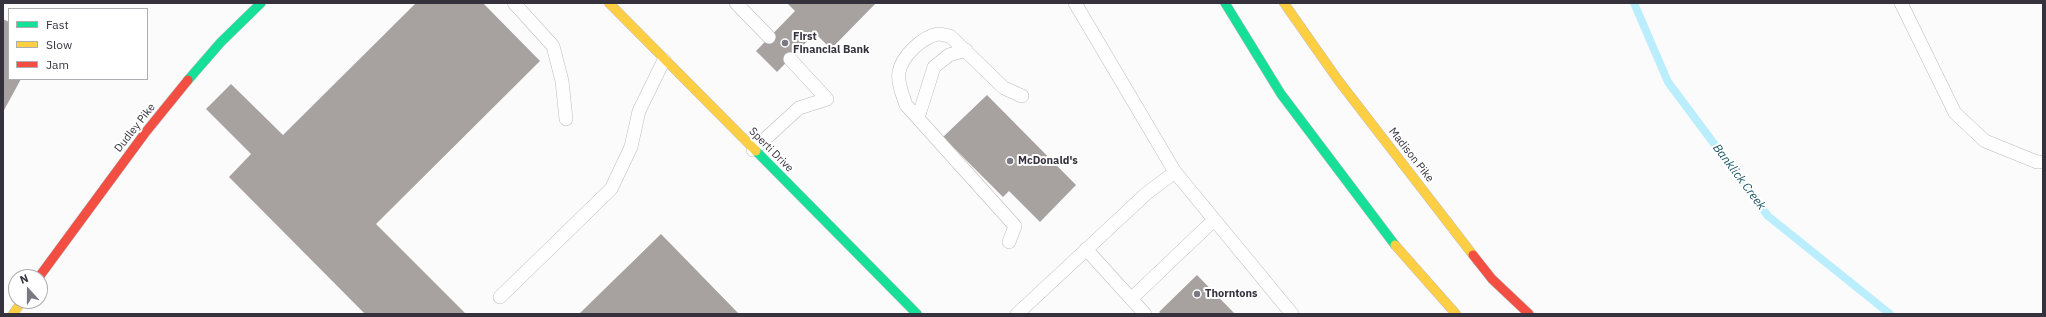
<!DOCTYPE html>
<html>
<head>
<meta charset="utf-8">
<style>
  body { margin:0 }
  #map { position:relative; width:2046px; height:317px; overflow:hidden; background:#fbfbfb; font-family:"IBM Plex Sans",sans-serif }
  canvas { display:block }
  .frame { position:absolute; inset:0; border:4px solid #35323d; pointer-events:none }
  .legend { position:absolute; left:8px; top:8px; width:140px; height:72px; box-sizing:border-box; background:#fff; border:1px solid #aeadb1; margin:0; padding:5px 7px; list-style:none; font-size:12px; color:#35323d }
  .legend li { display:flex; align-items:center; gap:8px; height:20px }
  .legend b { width:20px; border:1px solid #aeadb1 }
  .north { position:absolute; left:8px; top:269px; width:40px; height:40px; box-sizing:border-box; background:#fff; border:1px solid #aeadb1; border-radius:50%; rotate:339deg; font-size:11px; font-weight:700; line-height:16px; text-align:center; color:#35323d }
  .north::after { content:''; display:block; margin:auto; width:14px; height:18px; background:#7a7880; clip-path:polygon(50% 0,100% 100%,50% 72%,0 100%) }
</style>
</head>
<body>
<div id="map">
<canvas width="2046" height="317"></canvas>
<div class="frame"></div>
<ul class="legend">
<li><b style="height:5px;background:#16e098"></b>Fast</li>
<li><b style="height:5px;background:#ffcf43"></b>Slow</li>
<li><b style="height:5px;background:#f24e42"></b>Jam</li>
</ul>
<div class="north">N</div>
</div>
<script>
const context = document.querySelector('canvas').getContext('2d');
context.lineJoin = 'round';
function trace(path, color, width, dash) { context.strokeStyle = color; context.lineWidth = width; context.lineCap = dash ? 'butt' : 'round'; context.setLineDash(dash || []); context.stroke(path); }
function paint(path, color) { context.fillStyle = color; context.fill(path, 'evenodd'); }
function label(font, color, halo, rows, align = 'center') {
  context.font = font + ' "IBM Plex Sans",sans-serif'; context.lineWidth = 4; context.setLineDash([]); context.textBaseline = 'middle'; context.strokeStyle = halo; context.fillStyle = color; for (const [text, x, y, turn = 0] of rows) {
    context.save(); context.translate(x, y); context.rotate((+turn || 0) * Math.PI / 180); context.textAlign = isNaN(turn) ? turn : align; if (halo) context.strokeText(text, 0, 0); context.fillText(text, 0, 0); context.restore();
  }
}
const stream = new Path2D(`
  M1634 3 1668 82 1768 216 1890 314`);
const building = new Path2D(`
  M416 3H483L540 61 376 224 466 314H365L229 177 251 154 206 109 231 84 283 135Z
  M787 3H876L831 49 815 33 777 72 756 51 795 11Z
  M3 19 9 22V79H21L3 112Z
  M987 95 1076 185 1040 222 1009 191 1003 197 943 137Z
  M661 234 739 314H579Z
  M1197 275 1235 314H1161L1159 312Z`);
const lane = new Path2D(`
  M514 3 553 46 562 81 566 119
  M736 3 769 37
  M1075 3 1175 172 1292 314
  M1901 3 1955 113 1985 141 2037 162H2043
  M918 118 934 67 949 55 966 50
  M753 150 799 108 827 99 790 59
  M1009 242 1015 226 906 105C903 96 897 82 899 72 902 56 922 37 938 34 942 34 947 36 950 36L1004 88 1022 96
  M1086 249 1145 314
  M500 297 611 189 631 147 639 111 664 60
  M1131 299 1214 220
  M1017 314 1147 193 1175 172`);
const fast = new Path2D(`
  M1225 3 1281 94 1395 245
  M188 80 221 42 261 3
  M756 151 917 314`);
const slow = new Path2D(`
  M609 3 756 151
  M1284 3 1338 80 1473 255
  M1395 245 1456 314
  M13 314 22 301`);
const jam = new Path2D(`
  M1473 255 1492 279 1529 314
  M39 277 145 133 188 80`);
const markers = [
  [785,43,4,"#7a7880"],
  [1010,161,4,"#7a7880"],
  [1197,294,4,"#7a7880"]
];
const poiNames = [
  ["First",793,37],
  ["Financial Bank",793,50],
  ["McDonald's",1018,161],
  ["Thorntons",1205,294]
];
const streetNames = [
  ["Dudley Pike",135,128,-52],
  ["Sperti Drive",771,150,45],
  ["Madison Pike",1411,155,52]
];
const waterNames = [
  ["Banklick Creek",1739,177,53]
];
trace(stream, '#bbeefc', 8);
paint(building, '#a7a1a0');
trace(lane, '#bdbbc0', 14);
trace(fast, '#bdbbc0', 10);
trace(slow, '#bdbbc0', 10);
trace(jam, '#bdbbc0', 10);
trace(lane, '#fefefe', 13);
trace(fast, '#16e098', 9);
trace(slow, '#ffcf43', 9);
trace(jam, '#f24e42', 9);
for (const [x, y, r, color] of markers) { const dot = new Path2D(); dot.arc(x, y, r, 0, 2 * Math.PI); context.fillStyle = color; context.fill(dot); trace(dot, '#fff', 1.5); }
label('bold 11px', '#35323d', '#fff', poiNames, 'left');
label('11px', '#35323d', '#fff', streetNames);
label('italic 12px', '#185563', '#fff', waterNames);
</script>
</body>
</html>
